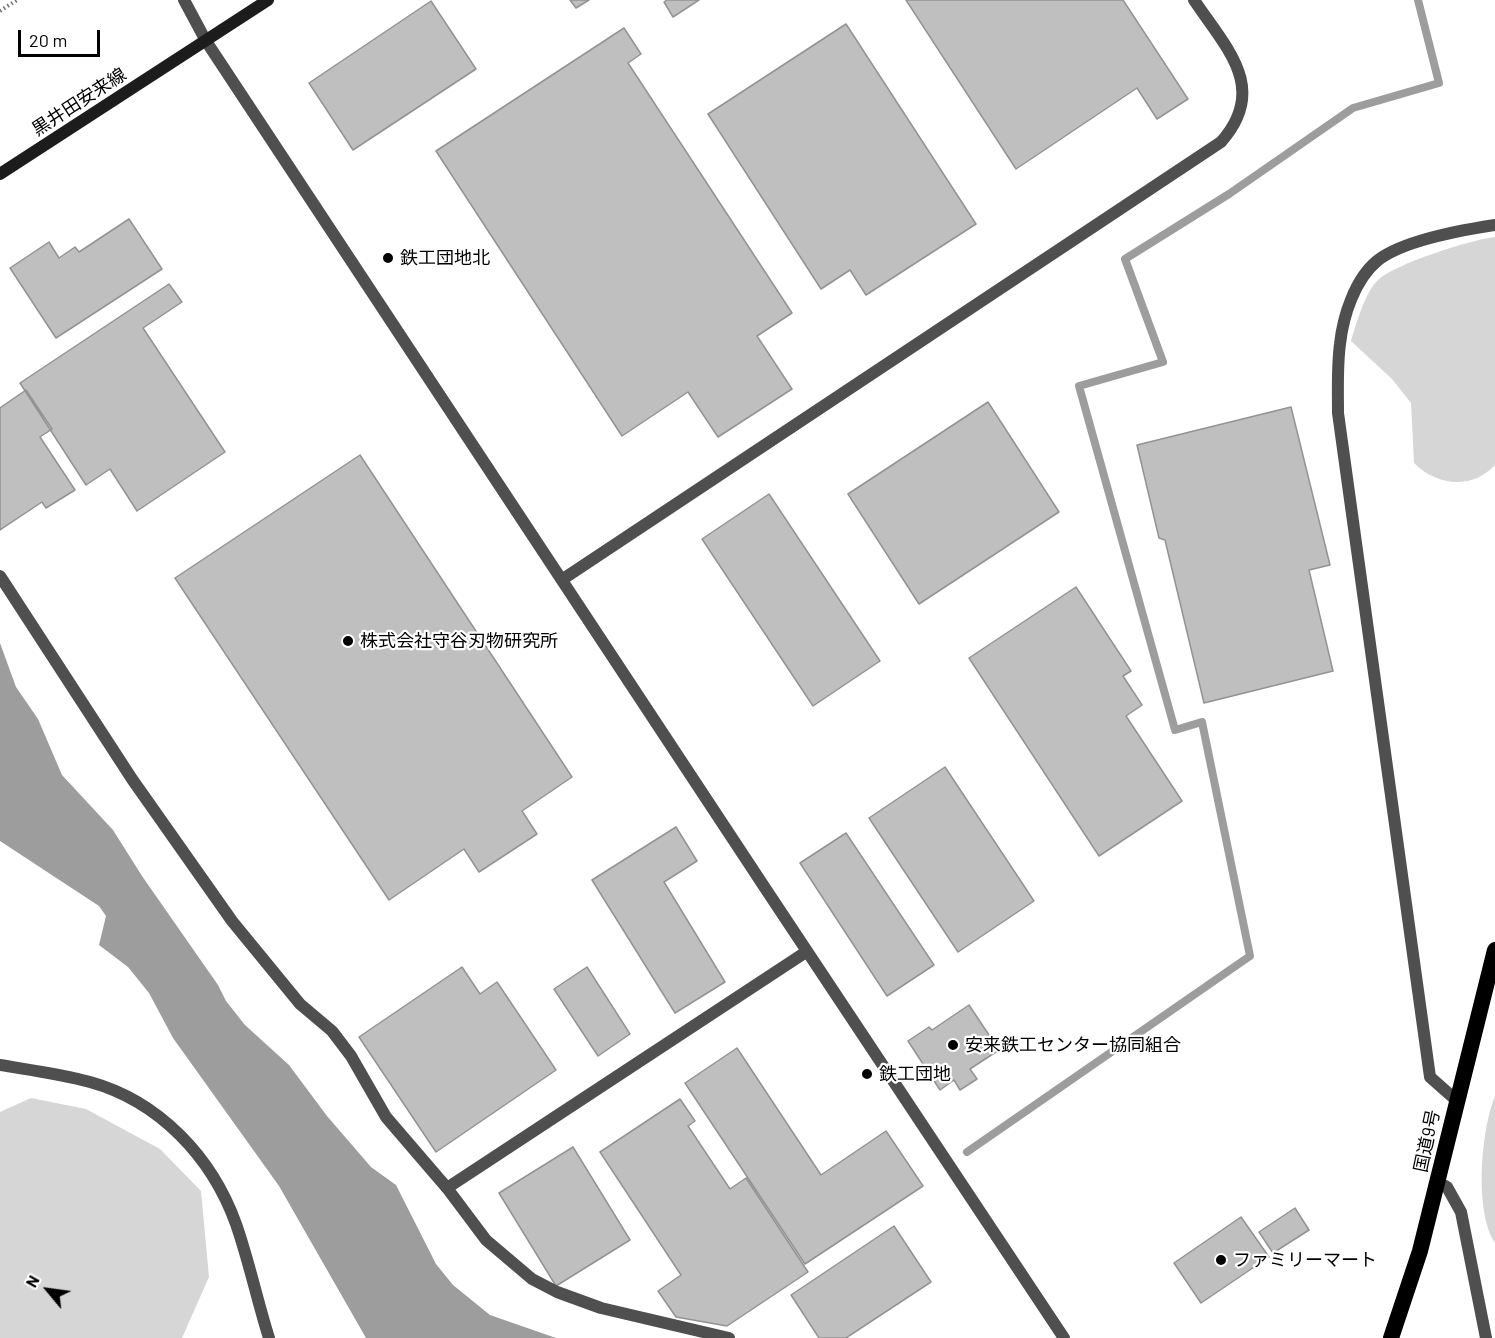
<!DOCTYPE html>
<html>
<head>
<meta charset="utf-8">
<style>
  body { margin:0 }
  #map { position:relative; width:1495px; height:1338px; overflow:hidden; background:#fff; font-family:Barlow,sans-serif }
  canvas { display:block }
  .north { position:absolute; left:18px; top:1260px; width:60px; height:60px; -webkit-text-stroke:4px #fff; paint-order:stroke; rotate:299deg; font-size:16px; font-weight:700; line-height:24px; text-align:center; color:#000 }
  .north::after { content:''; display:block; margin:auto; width:21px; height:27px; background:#000; clip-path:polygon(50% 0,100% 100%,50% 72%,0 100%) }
  .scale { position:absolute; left:18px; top:30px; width:82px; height:27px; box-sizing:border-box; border:3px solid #000; border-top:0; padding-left:8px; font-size:18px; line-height:21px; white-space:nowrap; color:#000; -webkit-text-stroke:4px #fff; paint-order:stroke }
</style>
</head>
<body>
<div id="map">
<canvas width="1495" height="1338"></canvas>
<div class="north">N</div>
<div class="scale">20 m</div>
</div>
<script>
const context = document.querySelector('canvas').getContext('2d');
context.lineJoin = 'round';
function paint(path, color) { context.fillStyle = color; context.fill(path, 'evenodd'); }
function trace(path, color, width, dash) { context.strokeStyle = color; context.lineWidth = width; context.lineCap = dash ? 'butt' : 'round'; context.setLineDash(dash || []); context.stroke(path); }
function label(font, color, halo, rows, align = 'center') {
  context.font = font + ' Barlow,"Noto Sans JP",sans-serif'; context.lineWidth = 4.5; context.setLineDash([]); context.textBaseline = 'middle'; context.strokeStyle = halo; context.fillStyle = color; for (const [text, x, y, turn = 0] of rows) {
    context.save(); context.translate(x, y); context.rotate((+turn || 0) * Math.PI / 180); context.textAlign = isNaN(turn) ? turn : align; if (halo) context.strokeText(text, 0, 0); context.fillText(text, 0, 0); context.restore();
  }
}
const green = new Path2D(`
  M1495 237V465C1472 490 1437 486 1414 463L1411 403 1392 379 1351 341C1356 324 1365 293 1377 281 1391 265 1473 239 1495 237Z
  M1495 1096V1243C1474 1211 1481 1130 1495 1096Z
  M31 1098 86 1109 160 1149 201 1191 209 1277 182 1338H0V1112Z`);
const water = new Path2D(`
  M0 643 16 687 38 719 62 775 113 830 142 876 218 985 226 1001 245 1025 289 1065 327 1116 371 1167 396 1185 436 1264 453 1285 490 1315 556 1338H366L279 1186 173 1038 149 993 128 967 99 945 106 916 99 906 0 841Z`);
const stream = new Path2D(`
  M967 1152 1250 956 1202 722 1175 730 1079 386 1163 362 1125 259 1229 194 1353 108 1439 83 1418 0`);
const building = new Path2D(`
  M570 0H589L576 8Z
  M667 0H699L673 17 664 2Z
  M906 0H1123L1188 99 1157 119 1137 88 1016 169Z
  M431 1 476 69 353 150 309 83Z
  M846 24 976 224 866 295 850 270 821 289 708 114Z
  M624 28 641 54 628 63 792 313 757 336 792 389 718 437 688 392 622 436 436 151Z
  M129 219 162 269 56 338 10 268 49 242 59 258 75 247 79 252Z
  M169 284 182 302 143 328 225 452 137 511 110 469 86 485 20 383Z
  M26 390 52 429 40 437 75 490 46 508 42 502 0 530V408Z
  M988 402 1059 512 919 604 848 494Z
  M1291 407 1330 565 1309 570 1333 671 1204 703 1165 540 1159 538 1137 445Z
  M360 455 572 777 522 811 537 834 479 872 464 849 389 900 175 578Z
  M769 494 880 661 813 706 702 539Z
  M1076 587 1131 671 1123 676 1142 705 1126 716 1182 801 1099 856 969 658Z
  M945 767 1034 901 958 952 869 818Z
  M676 827 697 861 664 882 725 982 675 1013 592 880Z
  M846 833 934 965 887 996 800 863Z
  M462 967 480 994 497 982 556 1070 436 1152 359 1037Z
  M587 967 630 1034 598 1056 554 989Z
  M969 1005 999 1050 970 1069 977 1079 960 1090 954 1080 940 1090 908 1041 929 1027 932 1030Z
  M737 1048 821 1175 886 1131 923 1186 805 1264 685 1083Z
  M680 1099 695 1121 688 1126 730 1189 746 1178 808 1272 727 1326 676 1317 658 1291 681 1275 600 1152Z
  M573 1147 630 1240 556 1286 499 1193Z
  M1295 1208 1309 1230 1273 1253 1259 1232Z
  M1241 1217 1269 1257 1201 1303 1174 1263Z
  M894 1226 931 1282 846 1338H819L791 1295Z`);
const path = new Path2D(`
  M0 11 17 0`);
const service = new Path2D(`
  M0 576 132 779 232 921 300 1004 332 1031 351 1056 386 1117 447 1188 486 1240 532 1279 557 1292 601 1308 729 1338`);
const minor = new Path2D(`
  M0 1065C30 1070 61 1074 90 1082 159 1101 212 1157 236 1224 249 1261 257 1300 269 1338
  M1456 1100 1430 1077 1338 413C1338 390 1337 366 1340 344 1343 316 1355 279 1377 261 1403 240 1462 230 1495 225
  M1438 1182 1447 1187 1461 1212 1486 1338`);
const tertiary = new Path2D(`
  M184 0 206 41C492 473 776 907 1064 1338
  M563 579 1221 142C1269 88 1226 48 1194 0
  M447 1188 806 952`);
const secondary = new Path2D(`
  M0 174 268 0`);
const trunk = new Path2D(`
  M1391 1338 1420 1251 1495 950`);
const markers = [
  [388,258,6,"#000"],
  [348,641,6,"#000"],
  [953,1045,6,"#000"],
  [867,1074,6,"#000"],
  [1221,1260,6,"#000"]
];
const streetNames = [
  ["黒井田安来線",79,102,-33],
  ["国道9号",1427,1141,-78]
];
const poiNames = [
  ["鉄工団地北",400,258],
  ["株式会社守谷刃物研究所",360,641],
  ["安来鉄工センター協同組合",965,1045],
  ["鉄工団地",879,1074],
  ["ファミリーマート",1233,1260]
];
paint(green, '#d6d6d6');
paint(water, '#9d9d9d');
trace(stream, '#9d9d9d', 8);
paint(building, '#bfbfbf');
trace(building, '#939393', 1.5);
trace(path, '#717171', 4, [1.5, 3]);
trace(service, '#4f4f4f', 12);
trace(minor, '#4f4f4f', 12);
trace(tertiary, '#4f4f4f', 12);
trace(secondary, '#1c1c1c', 12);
trace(trunk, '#000', 16);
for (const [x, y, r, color] of markers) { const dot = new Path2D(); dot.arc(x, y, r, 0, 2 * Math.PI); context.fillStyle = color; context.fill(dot); trace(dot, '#fff', 2); }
label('18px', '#000', '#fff', streetNames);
label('18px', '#000', '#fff', poiNames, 'left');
</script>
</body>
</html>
